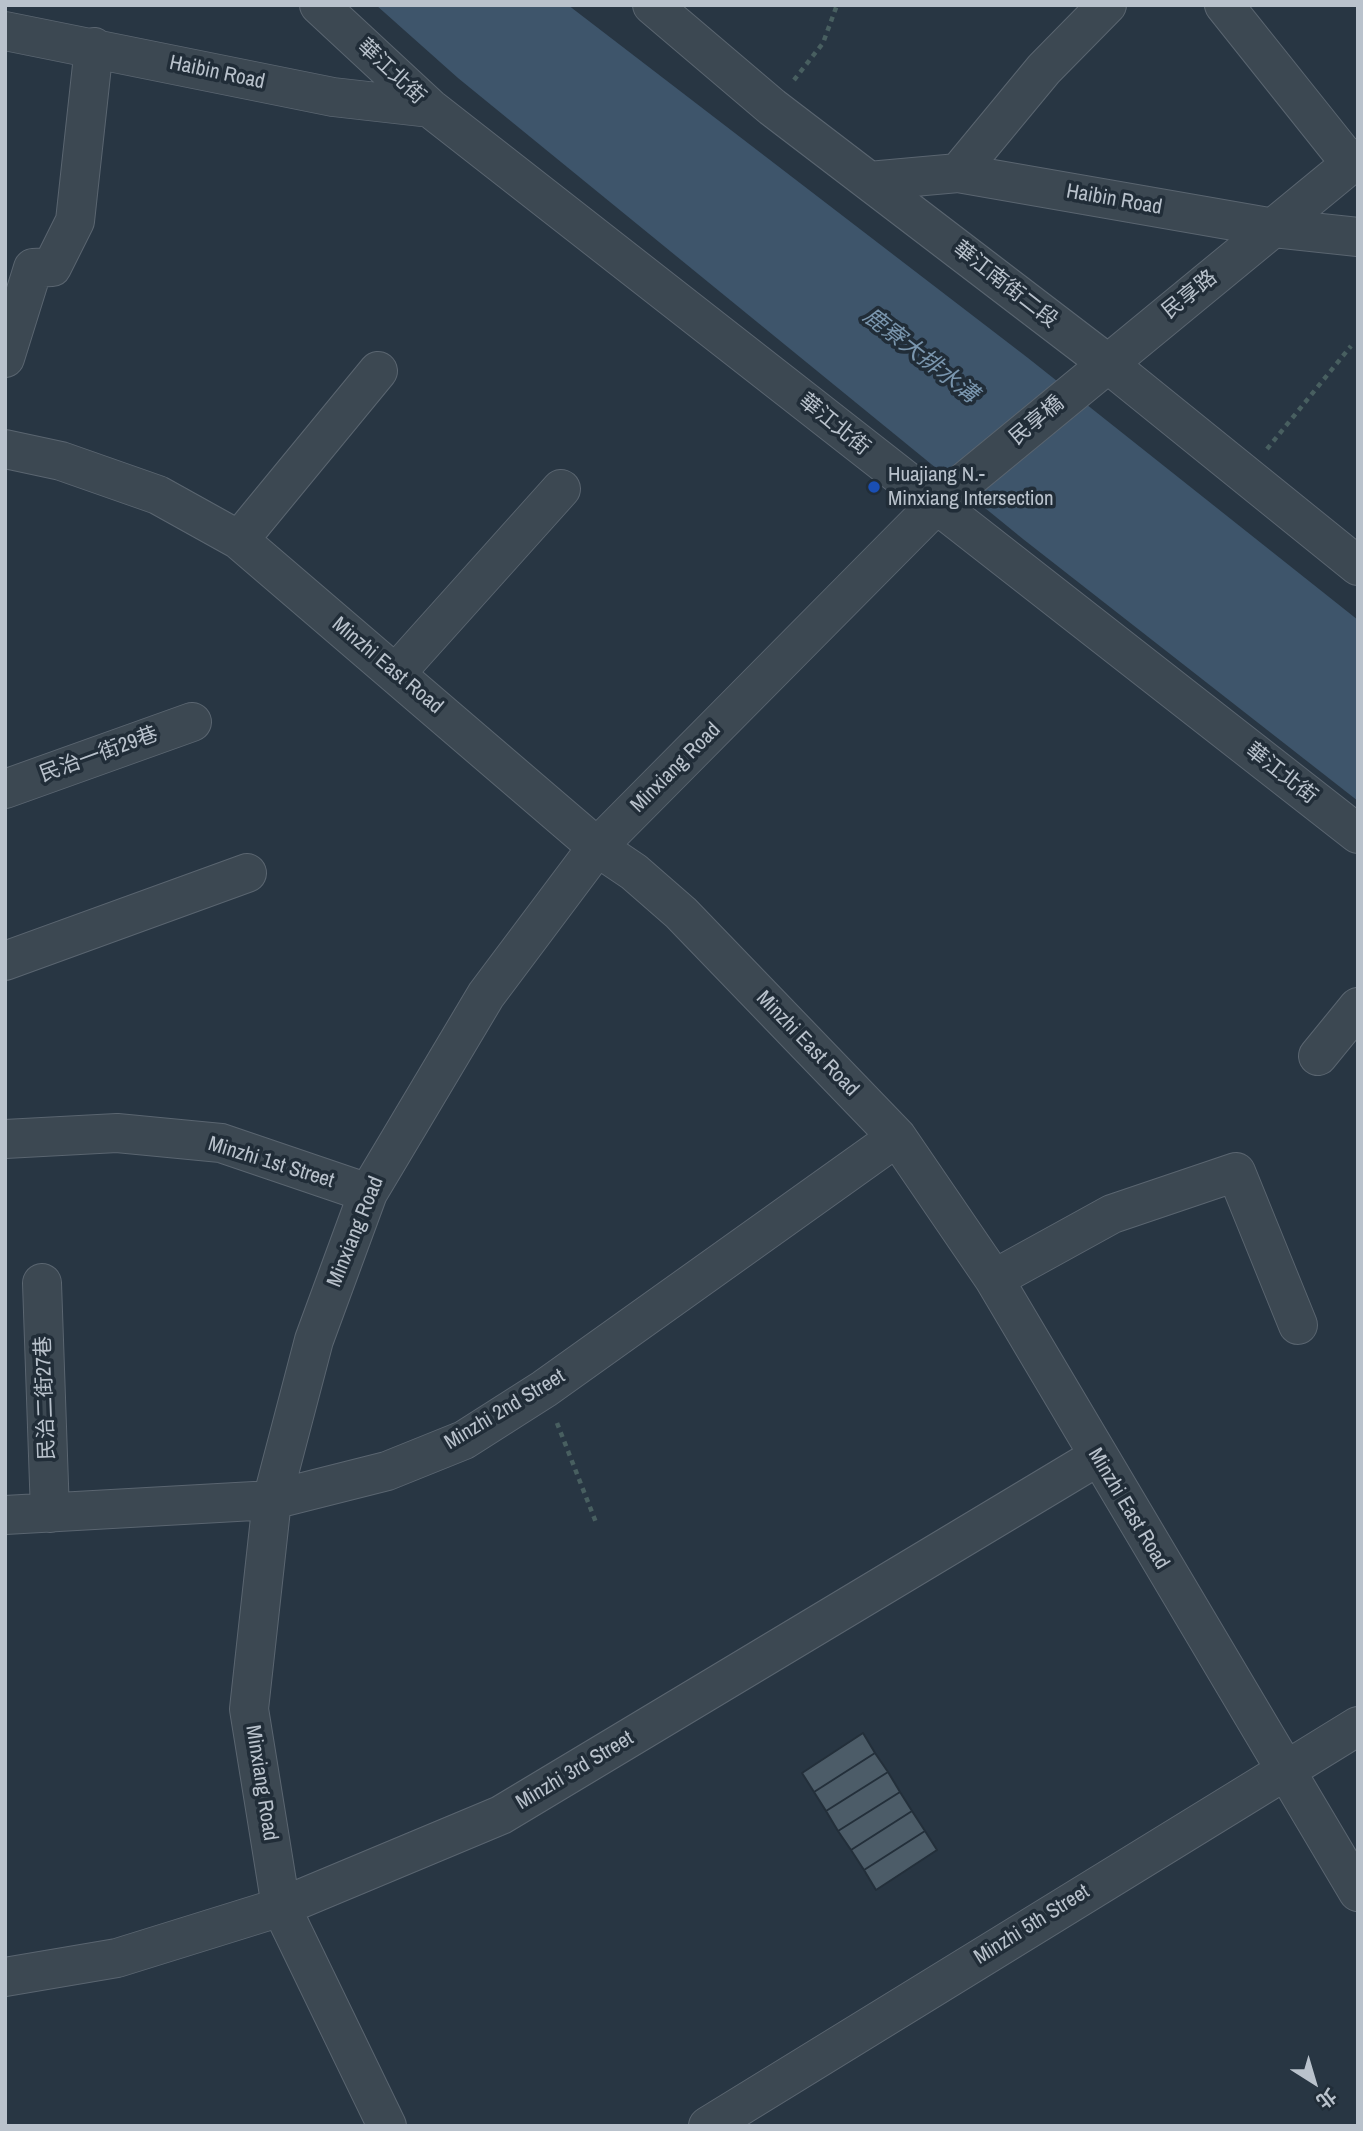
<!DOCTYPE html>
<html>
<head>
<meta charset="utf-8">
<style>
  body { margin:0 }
  #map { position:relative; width:1363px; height:2131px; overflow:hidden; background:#283643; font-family:"Archivo Narrow","Noto Sans TC",sans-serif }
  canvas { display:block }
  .frame { position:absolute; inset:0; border:7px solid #b9c2cc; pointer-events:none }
  .north { position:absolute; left:1279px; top:2047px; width:70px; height:70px; -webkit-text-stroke:5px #212d38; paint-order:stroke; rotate:143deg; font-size:19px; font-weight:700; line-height:28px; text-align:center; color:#b9c2cc }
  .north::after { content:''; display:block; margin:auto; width:24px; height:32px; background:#b9c2cc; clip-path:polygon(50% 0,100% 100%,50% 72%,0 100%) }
</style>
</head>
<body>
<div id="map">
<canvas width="1363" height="2131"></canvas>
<div class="frame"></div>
<div class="north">北</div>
</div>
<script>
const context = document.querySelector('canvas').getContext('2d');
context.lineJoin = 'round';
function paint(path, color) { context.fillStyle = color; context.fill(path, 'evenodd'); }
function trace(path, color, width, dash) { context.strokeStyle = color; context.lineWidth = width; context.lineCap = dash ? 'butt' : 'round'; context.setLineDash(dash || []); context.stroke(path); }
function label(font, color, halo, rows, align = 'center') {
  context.font = font + ' "Archivo Narrow","Noto Sans TC",sans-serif'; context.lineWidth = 7; context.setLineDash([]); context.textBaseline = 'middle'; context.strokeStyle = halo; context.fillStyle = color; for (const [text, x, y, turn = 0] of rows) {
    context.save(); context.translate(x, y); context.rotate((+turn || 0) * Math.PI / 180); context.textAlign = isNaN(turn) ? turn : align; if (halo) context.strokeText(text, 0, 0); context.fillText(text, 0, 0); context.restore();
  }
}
const water = new Path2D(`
  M376 5H568L1028 358 1358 620V801L1023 539 458 78Z`);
const building = new Path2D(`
  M863 1733 875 1753 814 1792 802 1773Z
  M875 1753 888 1772 826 1811 814 1792Z
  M888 1772 900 1792 838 1831 826 1811Z
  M900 1792 912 1811 851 1850 838 1831Z
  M912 1811 925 1831 864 1870 851 1850Z
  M925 1831 937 1850 876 1890 864 1870Z`);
const path = new Path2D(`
  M794 80 823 43 837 5
  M1267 449 1351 346
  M557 1423 597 1525`);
const minor = new Path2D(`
  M319 5 430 108 1358 834
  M652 5 772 107 1107 363 1358 566
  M1224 5 1350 163
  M5 31 333 97 430 108
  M958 173 1044 69 1107 5
  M869 181 958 173 1274 228 1358 237
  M5 358 33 268 52 267 75 221 94 47
  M5 449 61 461 158 495 239 540 597 847 634 872 681 913 897 1137 994 1279 1358 1892
  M239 540 378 371
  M396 673 561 489
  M5 789 192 722
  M5 961 247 873
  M1318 1056 1358 1007
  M5 1139 117 1133 221 1143 368 1193
  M994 1279 1112 1214 1236 1172 1298 1325
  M42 1283 50 1513
  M5 1515 272 1500 387 1471 464 1440 544 1389 897 1137
  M5 1977 117 1958 281 1907 501 1815 1097 1457
  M387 2126 281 1907 249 1709 272 1500 314 1340 368 1193 486 995 597 847 935 506 1358 158
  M708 2126 1358 1726`);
const markers = [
  [874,487,7,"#1a4fb4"]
];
const streetNames = [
  ["華江北街",391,72,43],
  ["Haibin Road",217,73,12],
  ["Haibin Road",1114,200,10],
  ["華江南街二段",1005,285,38],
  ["民享路",1190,295,-39],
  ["民享橋",1037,421,-40],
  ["華江北街",834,425,39],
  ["Minzhi East Road",387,666,40],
  ["民治一街29巷",99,755,-20],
  ["Minxiang Road",676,768,-45],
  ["華江北街",1281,774,38],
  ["Minzhi East Road",807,1044,46],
  ["Minzhi 1st Street",271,1163,17],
  ["Minxiang Road",356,1232,-68],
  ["民治二街27巷",46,1398,-92],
  ["Minzhi 2nd Street",505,1410,-31],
  ["Minzhi East Road",1128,1509,59],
  ["Minzhi 3rd Street",575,1771,-31],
  ["Minxiang Road",261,1783,81],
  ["Minzhi 5th Street",1032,1925,-32]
];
const poiNames = [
  ["Huajiang N.-",888,475],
  ["Minxiang Intersection",888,499]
];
const waterNames = [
  ["鹿寮大排水溝",920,356,38]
];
paint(water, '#3e556b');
paint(building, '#4c5c68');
trace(building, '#232f3a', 2);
trace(minor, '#5a6570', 40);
trace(path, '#485f60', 4.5, [5, 5]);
trace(minor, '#3c4852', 38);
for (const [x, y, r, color] of markers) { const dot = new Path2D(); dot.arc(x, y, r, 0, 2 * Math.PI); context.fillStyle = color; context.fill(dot); trace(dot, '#212d38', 2.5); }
label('21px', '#b9c2cc', '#212d38', streetNames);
label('21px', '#b9c2cc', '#212d38', poiNames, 'left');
label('italic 23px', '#7a96ae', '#212d38', waterNames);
</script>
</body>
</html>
